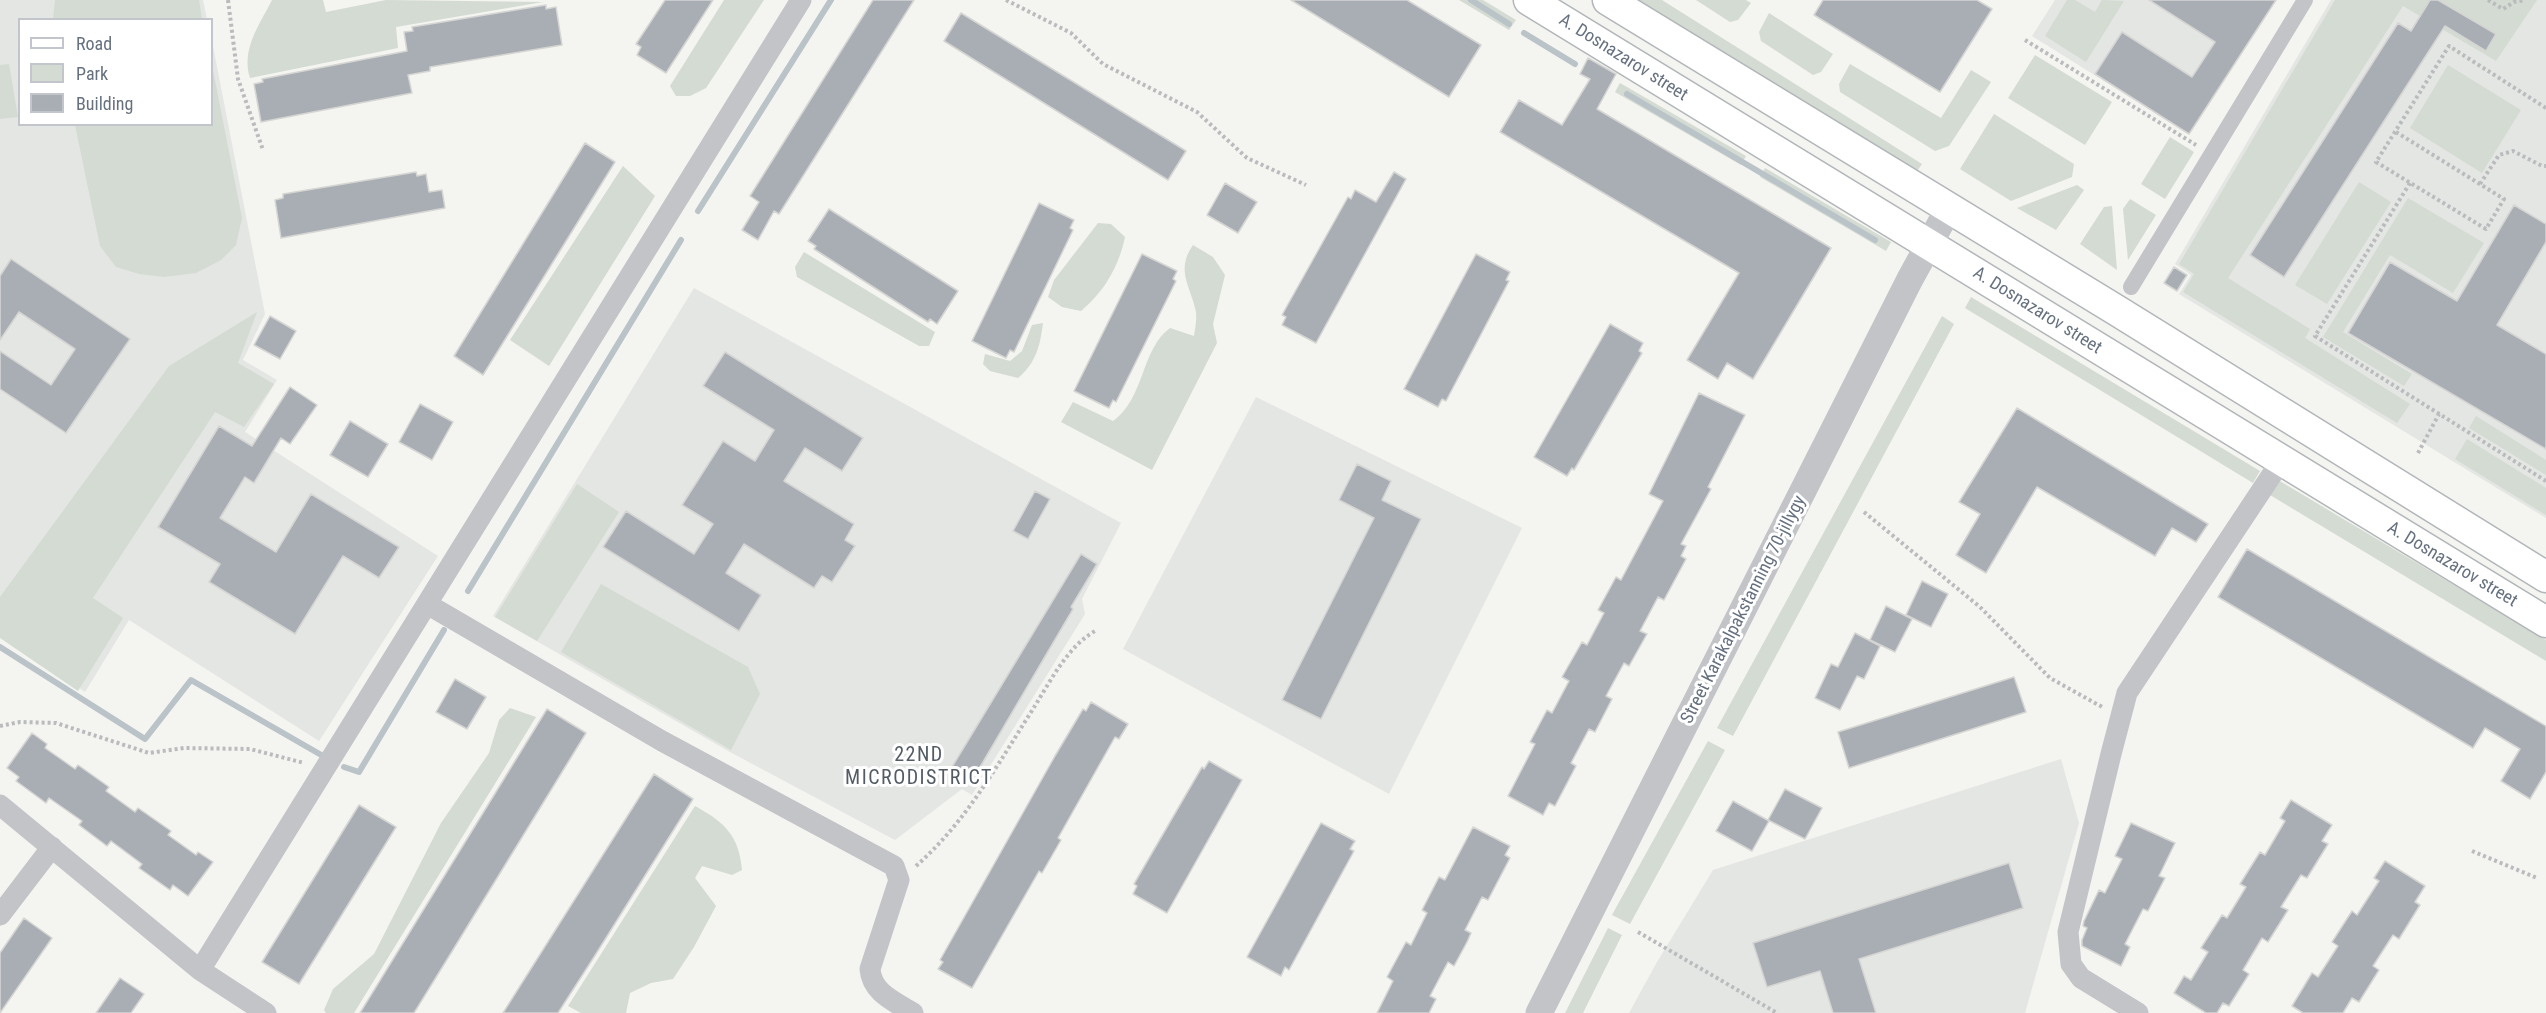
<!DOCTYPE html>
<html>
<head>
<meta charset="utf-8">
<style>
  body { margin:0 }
  #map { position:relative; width:2546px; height:1013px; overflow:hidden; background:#f4f4f0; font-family:"Roboto Condensed",sans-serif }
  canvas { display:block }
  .legend { position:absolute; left:18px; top:18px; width:195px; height:108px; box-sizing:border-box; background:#fff; border:2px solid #c2c6cc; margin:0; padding:8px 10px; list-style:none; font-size:18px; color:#66717f }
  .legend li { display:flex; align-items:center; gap:12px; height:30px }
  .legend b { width:30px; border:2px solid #c2c6cc }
</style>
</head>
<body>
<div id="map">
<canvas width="2546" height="1013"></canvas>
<ul class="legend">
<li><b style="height:8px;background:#fff"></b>Road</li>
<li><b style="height:16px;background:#d4dbd2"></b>Park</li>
<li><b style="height:16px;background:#a9aeb4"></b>Building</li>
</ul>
</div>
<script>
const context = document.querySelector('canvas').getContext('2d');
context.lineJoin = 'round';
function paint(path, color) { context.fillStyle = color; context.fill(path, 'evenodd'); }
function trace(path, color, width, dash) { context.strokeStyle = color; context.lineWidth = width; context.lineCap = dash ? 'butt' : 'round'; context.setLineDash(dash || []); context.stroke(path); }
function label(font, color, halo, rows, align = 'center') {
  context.font = font + ' "Roboto Condensed",sans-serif'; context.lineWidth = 6; context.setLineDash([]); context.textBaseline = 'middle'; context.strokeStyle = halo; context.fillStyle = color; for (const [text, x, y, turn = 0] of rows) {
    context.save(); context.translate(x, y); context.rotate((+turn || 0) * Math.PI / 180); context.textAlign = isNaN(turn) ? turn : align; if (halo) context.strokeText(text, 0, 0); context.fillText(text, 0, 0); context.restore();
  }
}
const built = new Path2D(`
  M0 0H203L207 19 20 20V124H212V41L265 314 243 360 277 380 245 432 438 556 319 741 129 620 85 692 0 633Z
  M2055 0H2276L2189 134 2032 36Z
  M2331 0H2546V518L2179 294 2191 275 2175 264Z
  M694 288 1121 523 1082 599 1085 614 972 795 962 789 895 840 730 752 493 616Z
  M1256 397 1522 528 1389 794 1123 649Z
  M2061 759 2079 823 2025 1013H1629L1657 962 1713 870Z`);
const green = new Path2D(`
  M55 0H199L202 19H53Z
  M272 0H323L326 12 386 0 543 2 396 27 398 48 250 78C241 49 259 26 272 0Z
  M724 0H764L706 88 690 96H676L670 86Z
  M1459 0H1483L1516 20 1509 30Z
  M1634 0H1662L1922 164 1915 174Z
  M1696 0H1746L1751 3 1738 20 1730 22Z
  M2067 0H2075L2095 12 2102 0 2124 1 2086 62 2045 36Z
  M2335 0H2537L2496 61 2403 6 2228 278 2310 329 2305 338 2410 404 2397 423 2183 292 2194 274 2179 264Z
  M1769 13 1833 54 1821 72 1813 75 1761 41 1759 32Z
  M2035 55 2112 102 2085 145 2008 98Z
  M9 64 18 117 0 119V65Z
  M1850 64 1941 118 1971 70 1991 82 1949 146 1935 151 1840 92 1839 84Z
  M212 65 242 218 236 245 221 260 196 273 164 277 139 274 116 267 100 246 75 125 212 124Z
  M2448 65 2521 110 2482 173 2410 128Z
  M1620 83 1746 156 1741 165 1615 92Z
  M1994 114 2074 164 2072 177 2011 201 1960 169Z
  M2170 137 2194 152 2165 199 2141 184Z
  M623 166 655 196 549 366 510 340Z
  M1765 168 1891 242 1886 251 1760 177Z
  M2359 182 2391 202 2327 304 2295 285Z
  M2077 185 2084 190 2056 230 2017 208Z
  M2408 198 2484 243 2453 293 2390 255 2343 332 2412 374 2404 386 2323 337Z
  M2130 199 2156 215 2128 260 2123 209Z
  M2112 206 2117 270 2080 244 2104 207Z
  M1098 223 1111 224 1125 237C1119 266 1104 292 1081 311L1062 307 1048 297 1054 280Z
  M1193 245 1213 257 1225 275 1213 324 1217 343 1152 470 1061 422 1073 402 1113 421C1145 398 1141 349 1170 328L1194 336C1195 328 1197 320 1196 312 1191 286 1175 271 1193 245Z
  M804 252 935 332 929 346H919L797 277 795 267Z
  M1971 297 2260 471 2253 483 1965 308Z
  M257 312 238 363 274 384 244 427 215 412 93 598 123 618 78 691 0 638V597L169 366Z
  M1942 316 1954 324 1733 736 1717 728Z
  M1043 323C1040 346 1036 363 1018 378L990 371 983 364 985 354 1010 361 1022 351 1032 325Z
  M2476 416 2546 460V475L2469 428Z
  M2467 439 2546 488V515L2455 459Z
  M2278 480 2546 640V661L2265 492Z
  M577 484 619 512 537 641 495 617Z
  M601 584 748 667 760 694 731 750 561 652Z
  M510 708 536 717 354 1013H326L324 1010 333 989 374 954 441 823 489 753 499 720Z
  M1708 741 1725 750 1630 924 1612 915Z
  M695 806C724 822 739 835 742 870L732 875 702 866 695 878 716 906 694 947 673 979 651 983 630 993 626 1013H581L568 1006Z
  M1608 928 1622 935 1583 1013H1565Z`);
const stream = new Path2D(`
  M1471 0 1509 24
  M1524 33 1575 64
  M1627 94 1875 240
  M698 211 831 0
  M468 591 681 240
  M0 647 145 739 191 680 323 756
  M344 767 359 772 444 630`);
const building = new Path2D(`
  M665 0H713L666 73 637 55 641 47 636 44Z
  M873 0H914L779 214 774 211 758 240 742 230 759 202 750 196Z
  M1291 0H1407L1481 45 1449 97Z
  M1823 0H1977L1992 9 1940 92 1814 15Z
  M2149 0H2276L2189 134 2095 74 2122 32 2192 77 2215 42Z
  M2430 0H2438L2496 34 2486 51 2445 26 2284 277 2250 255 2398 23 2411 31Z
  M546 5V9L556 7 562 45 430 67V71L408 75 412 93 261 122 254 84 263 82 262 79 407 51 404 32 413 31 412 27Z
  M961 13 1186 151 1168 180 944 41Z
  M1588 58 1616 74 1597 109 1831 248 1753 379 1727 363 1718 379 1687 360 1739 273 1500 132 1519 100 1562 125 1590 79 1580 74Z
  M585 143 615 162 483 375 454 356Z
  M416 172 417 176 426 174 429 192 442 190 445 208 281 238 275 200 283 198V194Z
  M1394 172 1406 179 1316 343 1282 325 1286 317 1282 315 1348 197 1351 199 1355 190 1376 202Z
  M1225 183 1257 202 1238 233 1207 215Z
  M1039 203 1074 220 1070 228 1073 230 1014 352 1010 350 1006 358 972 341Z
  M2514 205 2546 224V242L2497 325 2546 354V449L2348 333 2390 262 2457 301Z
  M829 209 958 291 937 324 930 319 928 322 814 249 816 246 808 241Z
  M1142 254 1177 271 1173 279 1176 281 1116 402 1113 400 1109 408 1074 391Z
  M1476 254 1510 272 1506 280 1509 281 1446 401 1442 399 1438 407 1404 389Z
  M11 259 130 339 66 433 0 389V351L51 385 75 349 19 312 0 340V276Z
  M2174 267 2187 275 2177 291 2164 283Z
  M270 316 296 331 280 359 254 345Z
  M1610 324 1643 343 1639 351 1642 353 1574 470 1572 468 1567 476 1534 457Z
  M725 352 863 438 842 471 805 448 784 481 854 524 845 540 855 546 832 582 822 576 814 588 744 544 726 573 761 595 739 631 603 547 626 511 694 554 713 524 682 505 723 441 755 461 774 430 703 386Z
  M290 387 317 405 290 444 281 438 254 483 245 477 220 518 276 552 311 494 399 547 379 578 343 556 295 634 209 582 220 564 158 527 219 426 252 446Z
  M1699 393 1745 415 1708 487 1711 489 1681 544 1686 546 1681 556 1686 559 1664 600 1658 597 1640 631 1647 634 1629 666 1624 663 1606 696 1612 699 1595 732 1589 729 1571 763 1576 766 1555 806 1549 803 1543 815 1508 796 1535 744 1530 742 1547 710 1552 713 1569 681 1562 677 1582 642 1587 645 1604 613 1598 610 1616 577 1621 580 1663 501 1649 494Z
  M420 404 453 422 432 460 399 442Z
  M2017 408 2208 524 2196 542 2172 528 2155 556 2037 487 1986 573 1956 555 1980 514 1959 502Z
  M350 421 388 444 368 477 330 455Z
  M1357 464 1391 481 1382 500 1421 519 1321 719 1282 700 1374 518 1339 500Z
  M1035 491 1050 499 1028 539 1013 531Z
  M2247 549 2546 726V772L2530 799 2501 781 2520 749 2485 728 2473 748 2218 597Z
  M1081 554 1097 564 1071 607 1073 609 973 779 952 767Z
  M1922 581 1948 594 1931 627 1906 615Z
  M1886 606 1912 619 1895 652 1870 640Z
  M1855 633 1880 646 1864 679 1857 676 1840 710 1815 698 1831 664 1838 667Z
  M2014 677 2026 712 1849 768 1838 732Z
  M455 679 486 697 467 729 436 712Z
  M1091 702 1128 724 1119 739 1115 737 1058 838 1061 840 1042 873 1039 871 972 988 938 969 943 962 940 960 1055 756 1083 709 1086 711Z
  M547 709 586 733 451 953 414 1013H360Z
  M32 733 47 744 45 748 75 769 78 765 109 787 106 791 135 812 138 808 171 831 168 835 196 855 198 852 213 862 188 896 173 885 170 890 139 868 142 864 111 841 107 846 79 825 82 821 49 798 46 803 16 781 19 777 7 768Z
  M1209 761 1242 780 1167 913 1133 894 1137 886 1134 884 1202 767 1204 769Z
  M654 774 693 799 594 957 558 1013H503Z
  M1785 789 1822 808 1805 839 1768 820Z
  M2291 800 2332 825 2322 841 2328 844 2307 878 2301 875 2281 907 2288 910 2268 942 2262 938 2243 970 2249 974 2229 1006 2223 1003 2217 1013H2206L2174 993 2184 976 2191 980 2208 952 2201 948 2222 915 2227 918 2246 887 2240 884 2260 852 2265 855 2285 821 2280 818Z
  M1733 801 1769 821 1752 851 1716 831Z
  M359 805 396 827 299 984 262 962Z
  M1321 823 1355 841 1350 849 1354 851 1289 970 1285 967 1281 976 1247 957Z
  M2131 823 2175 843 2159 876 2165 878 2148 911 2143 909 2125 944 2130 947 2121 966 2082 946V940L2087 928 2083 926 2084 921 2099 890 2105 893 2122 859 2115 856Z
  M1473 827 1510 846 1505 855 1510 858 1488 900 1482 897 1465 930 1471 933 1467 942 1454 966 1448 962 1430 996 1436 999 1429 1013H1377L1393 981 1387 977 1406 942 1411 945 1427 913 1422 910 1439 877 1445 880Z
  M2385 861 2425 886 2415 902 2420 905 2399 939 2393 935 2373 966 2379 970 2359 1002 2352 998 2343 1013H2303L2292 1006 2312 973 2318 977 2338 946 2332 942 2352 911 2357 915 2379 881 2374 878Z
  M2009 863 2023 908 1859 959 1876 1013H1833L1820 971 1767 987 1753 943Z
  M24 918 52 938 0 1013V953Z
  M120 978 144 994 131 1013H96Z`);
const path = new Path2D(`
  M228 0 238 79 263 150
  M1006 0 1071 33 1103 64 1197 112 1247 158 1306 185
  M2488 0 2503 9 2514 2 2525 0
  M2025 40 2196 145
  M2396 132 2504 199 2486 229 2376 162 2449 46 2546 108
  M2410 183 2315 336 2546 481
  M2480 184 2499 155 2513 151 2542 166H2546
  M2418 453 2439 414
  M1864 512 1980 607 2050 678 2104 708
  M0 726 20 722 56 723 149 753 184 748 250 749 304 763
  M2472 851 2537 878
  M916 866C966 822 998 764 1033 709 1050 682 1067 647 1095 631
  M1638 932 1777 1013`);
const pedestrian = new Path2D(`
  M2131 287 2305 0`);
const minor = new Path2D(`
  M427 604 662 741 894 866 899 880 870 969C872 993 894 1001 913 1013
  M0 805 200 970 266 1013
  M0 915 52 847
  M200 970 801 0
  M2138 1013 2081 978 2071 964 2068 932 2111 754 2127 693 2281 461`);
const tertiary = new Path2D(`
  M1539 1013 1910 279 1949 208`);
const secondary = new Path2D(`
  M1529 0 2546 622
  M1608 0 2116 310 2546 577`);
const streetNames = [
  ["A. Dosnazarov street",1623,58,32],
  ["A. Dosnazarov street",2037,311,32],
  ["A. Dosnazarov street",2452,565,31],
  ["Street Karakalpakstanning 70-jillygy",1744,610,-63]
];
const neighbourhoodNames = [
  ["22ND",919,756],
  ["MICRODISTRICT",919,779]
];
paint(built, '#e4e6e4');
paint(green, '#d4dbd2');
trace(stream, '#bac3c8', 6);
paint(building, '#a9aeb4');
trace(building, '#d5d5d3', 1.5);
trace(secondary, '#b2b6ba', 33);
trace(path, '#b9bbbd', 4, [3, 3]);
trace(pedestrian, '#c2c4c8', 16);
trace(minor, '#c2c4c8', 21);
trace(tertiary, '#c2c4c8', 27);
trace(secondary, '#fff', 30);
label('18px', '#66717f', '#fff', streetNames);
context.letterSpacing = '1.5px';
label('20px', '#535b65', '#fff', neighbourhoodNames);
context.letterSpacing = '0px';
</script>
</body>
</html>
